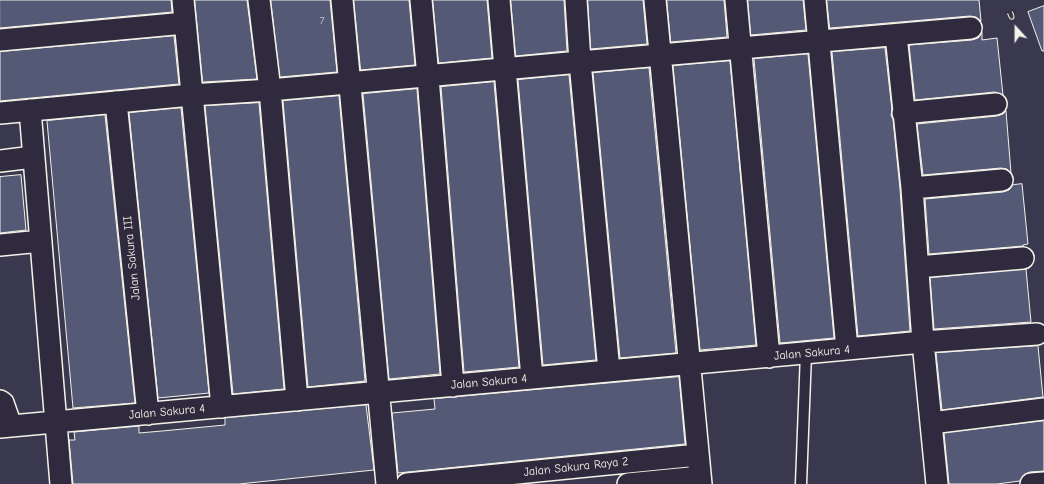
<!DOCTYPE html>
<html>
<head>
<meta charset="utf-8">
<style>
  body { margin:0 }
  #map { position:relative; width:1044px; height:484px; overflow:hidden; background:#3a384e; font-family:"Comic Neue",sans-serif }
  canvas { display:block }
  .north { position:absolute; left:996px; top:8px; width:40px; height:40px; -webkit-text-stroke:3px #2f2a3d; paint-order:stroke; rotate:339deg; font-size:11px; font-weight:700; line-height:16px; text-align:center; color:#f4f1e8 }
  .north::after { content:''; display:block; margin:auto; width:14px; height:18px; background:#f4f1e8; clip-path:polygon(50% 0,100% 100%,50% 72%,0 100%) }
</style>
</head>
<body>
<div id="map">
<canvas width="1044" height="484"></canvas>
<div class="north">U</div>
</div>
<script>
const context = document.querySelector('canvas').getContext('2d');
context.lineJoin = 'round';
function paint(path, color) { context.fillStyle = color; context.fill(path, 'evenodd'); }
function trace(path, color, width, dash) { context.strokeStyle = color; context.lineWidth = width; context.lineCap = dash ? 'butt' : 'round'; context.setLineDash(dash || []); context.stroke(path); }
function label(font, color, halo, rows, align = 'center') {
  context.font = font + ' "Comic Neue",sans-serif'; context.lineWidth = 4; context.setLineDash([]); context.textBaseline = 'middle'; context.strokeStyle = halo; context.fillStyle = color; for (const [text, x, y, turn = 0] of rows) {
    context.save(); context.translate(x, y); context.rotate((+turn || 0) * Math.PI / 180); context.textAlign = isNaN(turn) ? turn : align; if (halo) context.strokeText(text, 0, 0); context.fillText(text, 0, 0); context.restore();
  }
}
const building = new Path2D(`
  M0 0H171L172 12 0 28Z
  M195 0H247L257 79 203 82Z
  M271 0H330L337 72 280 77Z
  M354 0H409L415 65 361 70Z
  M433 0H487L492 58 439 63Z
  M511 0H564L567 51 516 56Z
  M588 0H643L647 44 591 49Z
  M667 0H724L727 37 671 42Z
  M748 0H803L806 30 751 35Z
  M827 0H979L981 21 976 17 970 16 830 28Z
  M1044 6V51H1042L1028 12Z
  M982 33V40L997 38 1003 95 995 92 915 100 909 45 972 40 978 38Z
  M174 36 179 84 0 101V52Z
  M885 48 892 110 891 115 893 119 900 189 910 331 858 336 832 52Z
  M808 54 834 338 780 343 754 59Z
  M730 61 756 345 700 350 673 66Z
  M649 68 676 353 620 358 593 73Z
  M569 75 596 360 543 365 518 80Z
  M494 82 519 367 464 372 441 87Z
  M417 89 440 374 389 379 363 94Z
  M339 96 365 381 308 387 283 101Z
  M259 103 284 389 233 394 205 106Z
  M181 108 209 393 158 398 129 113Z
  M1006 111 1011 173 1007 169 1001 168 923 175 917 124 997 116 1003 114Z
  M105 115 135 403 73 408 47 121Z
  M21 175 26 230 0 233V177Z
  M1022 184 1028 244 1023 245V246L929 254 925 199 1003 192 1009 190 1013 185Z
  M1026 269 1031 322 934 329 930 278Z
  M1038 346 1043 397 942 410 936 353Z
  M679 377 685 444 398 473 392 413 435 409 434 399Z
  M366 405 374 470 239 484H73L69 440H75L74 432 139 426V433L162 431 225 425V418Z
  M1044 421V471L1030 472 1025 474 1020 481 997 484H949L944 433Z`);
const lane = new Path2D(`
  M801 484 806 353`);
const street = new Path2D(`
  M183 0 222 407
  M259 0 270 90 297 400
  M342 0 387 484
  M421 0 428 77 453 386
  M499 0 532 378
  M576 0 580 62 609 371
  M655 0 701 484
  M736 0 769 357
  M815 0 847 349
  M896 35 912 188 923 342 937 484
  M0 40 185 23
  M116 102 148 414
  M30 110 61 484
  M0 113 191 95 270 90 580 62 971 28
  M903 113 996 104
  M0 161 33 157
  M912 188 1002 180
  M0 245 41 241
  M918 267 1023 258
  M0 401 3 403 11 426
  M931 423 1044 409
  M0 427 923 342 1037 334
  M407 484 698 455
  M628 484 700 477
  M1031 484 1044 483`);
const numberNames = [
  ["7",322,21]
];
const streetNames = [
  ["Jalan Sakura III",132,258,-96],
  ["Jalan Sakura 4",812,353,-5],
  ["Jalan Sakura 4",489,382,-5],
  ["Jalan Sakura 4",167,412,-5],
  ["Jalan Sakura Raya 2",576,467,-6]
];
paint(building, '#545a76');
trace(building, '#f4f1e8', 1);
trace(lane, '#f4f1e8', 13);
trace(street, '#f4f1e8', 24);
trace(lane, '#2f2a3d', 10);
trace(street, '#2f2a3d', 21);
label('10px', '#cccbcc', null, numberNames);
label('12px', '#f4f1e8', '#2f2a3d', streetNames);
</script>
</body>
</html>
